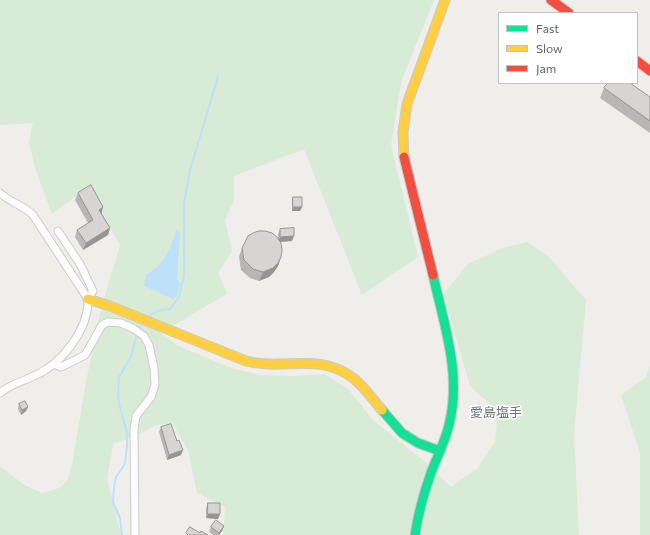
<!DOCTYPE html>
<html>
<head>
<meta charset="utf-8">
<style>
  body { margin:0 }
  #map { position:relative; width:650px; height:535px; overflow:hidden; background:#efeeea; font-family:Commissioner,sans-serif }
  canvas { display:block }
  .legend { position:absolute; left:498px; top:12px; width:140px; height:72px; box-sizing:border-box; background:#fff; border:1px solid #bfc1c3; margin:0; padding:5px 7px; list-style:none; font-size:12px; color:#5f6368 }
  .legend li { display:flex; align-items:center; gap:8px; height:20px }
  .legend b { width:20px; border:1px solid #bfc1c3 }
</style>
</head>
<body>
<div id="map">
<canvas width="650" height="535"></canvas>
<ul class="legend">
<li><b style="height:5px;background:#16e098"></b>Fast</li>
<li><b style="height:5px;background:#ffcf43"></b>Slow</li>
<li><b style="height:5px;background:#f24e42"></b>Jam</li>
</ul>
</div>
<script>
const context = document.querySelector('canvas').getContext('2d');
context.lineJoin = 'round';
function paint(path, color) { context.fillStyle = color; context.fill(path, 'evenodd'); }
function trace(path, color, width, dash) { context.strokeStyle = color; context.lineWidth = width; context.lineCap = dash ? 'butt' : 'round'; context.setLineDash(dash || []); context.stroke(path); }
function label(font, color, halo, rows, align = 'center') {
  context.font = font + ' Commissioner,"Noto Sans JP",sans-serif'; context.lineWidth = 3; context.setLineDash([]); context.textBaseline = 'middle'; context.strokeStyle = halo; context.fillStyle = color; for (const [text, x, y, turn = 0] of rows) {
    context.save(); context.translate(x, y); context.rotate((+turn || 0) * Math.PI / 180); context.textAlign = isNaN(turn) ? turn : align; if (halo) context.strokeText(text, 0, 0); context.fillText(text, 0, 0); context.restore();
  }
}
const green = new Path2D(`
  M0 0H434L401 82 391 146 418 257 362 295 304 149 234 176V201L225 220 232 251 218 272 227 294 160 333 178 346 231 368 261 375 292 376 324 374 348 389 373 420 424 461 451 487 478 468 495 442 498 412 470 386 443 294 468 264 503 248 527 242 549 257 586 300 574 434 579 535H223L225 507 197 493 188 450 172 423 156 425 136 436 113 444 107 479 121 535H0V466L23 484 42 493 51 491 61 487 68 479 72 465 86 382 101 309 120 245 87 188 52 214 35 168 29 142 33 123 0 125Z
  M650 366V535H640V453L621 395 645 378Z`);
const water = new Path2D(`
  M176 229 180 232 177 278 180 284 177 296 173 299 144 286 146 274C150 272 154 270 157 267 166 259 174 241 176 229Z`);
const stream = new Path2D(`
  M147 319C153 311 160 310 170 309L179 297 184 276V203L190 170 218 77
  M138 330 144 322
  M122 535 120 518 113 502 114 487 116 477 125 464 127 446V432L119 404 118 391 119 377 131 357 136 337`);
const street = new Path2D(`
  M0 193C10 202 24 206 33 215L88 299C89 328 63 363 36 375 24 381 11 384 0 393
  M58 231 80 264 93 291 88 299
  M54 364 61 367 85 355 102 325 108 322 121 323 134 329 144 336 149 345 154 368 155 385 151 397 136 416 134 429 135 535`);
const fast = new Path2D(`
  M382 410 402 433 418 443 440 451
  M415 535C418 514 424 493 431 473 437 457 445 442 449 425 462 375 444 324 433 275`);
const slow = new Path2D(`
  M404 157 403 132 407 104 445 0
  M88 299 110 306 246 361C283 371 320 352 353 378 364 386 373 400 382 410`);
const jam = new Path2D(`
  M551 0 569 13
  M637 61 650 71
  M404 157 433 275`);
const wall = new Path2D(`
  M604 88 650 97V133L600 98Z
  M78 193 103 207 101 213 110 228 108 235 83 250 75 237 77 230 88 223 75 200Z
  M293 197 302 207 300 211H292V202Z
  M280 229 292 241 280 242 281 257 278 266 274 272 269 277 259 281 250 278 241 270 239 257 242 248 278 239V234Z
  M19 404 26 411 21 415 18 409Z
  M161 427 181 455 167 460 159 432Z
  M208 503 220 514 218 519 206 518V508Z
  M224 526 222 531 219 535H213L209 532 211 527Z`);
const shadedWall = new Path2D(`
  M103 207 101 215 99 210Z
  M293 207H302L300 211H292Z
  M110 228 108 235 83 250 86 243Z
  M294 236 292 241 278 242 280 237Z
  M281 257 278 266 274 272 269 277 259 281 263 272Z
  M28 407 26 411 21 415 22 410Z
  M183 450 181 455 167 460 169 455Z
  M208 514H220L218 519 206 518Z
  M224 526 222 531 219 535H218L219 533Z`);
const building = new Path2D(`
  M608 83H630L650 97V121L604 88Z
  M91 185 103 207 99 210 110 228 86 243 77 230 93 220 78 193Z
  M293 197H302V207H293Z
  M294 228V236L280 237V229Z
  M259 231H265L272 233 277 237 281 243 282 250 281 257 278 263 273 268 263 272 253 269 244 260 242 248 248 236 253 233Z
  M25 401 28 407 22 410 19 404Z
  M171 424 177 441 179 440 183 450 169 455 161 427Z
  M208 503H220V514H208Z
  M216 520 224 526 219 533 211 527Z
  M190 527 200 533 201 531 208 535H188L186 533Z`);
const quarterNames = [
  ["愛島塩手",496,413]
];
paint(green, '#d8ebd6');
paint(water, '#bfe0f9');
trace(stream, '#bfe0f9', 2);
trace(street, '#cbcccc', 9);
trace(fast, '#cacacb', 11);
trace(slow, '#cacacb', 11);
trace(jam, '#cacacb', 11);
trace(street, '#fdfcfc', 7);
trace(fast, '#16e098', 9);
trace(slow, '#ffcf43', 9);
trace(jam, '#f24e42', 9);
paint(wall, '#b8b7b5');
paint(shadedWall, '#969594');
paint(building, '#d6d5d3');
trace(building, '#969594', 1);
label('13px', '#70757a', '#fff', quarterNames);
</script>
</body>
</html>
